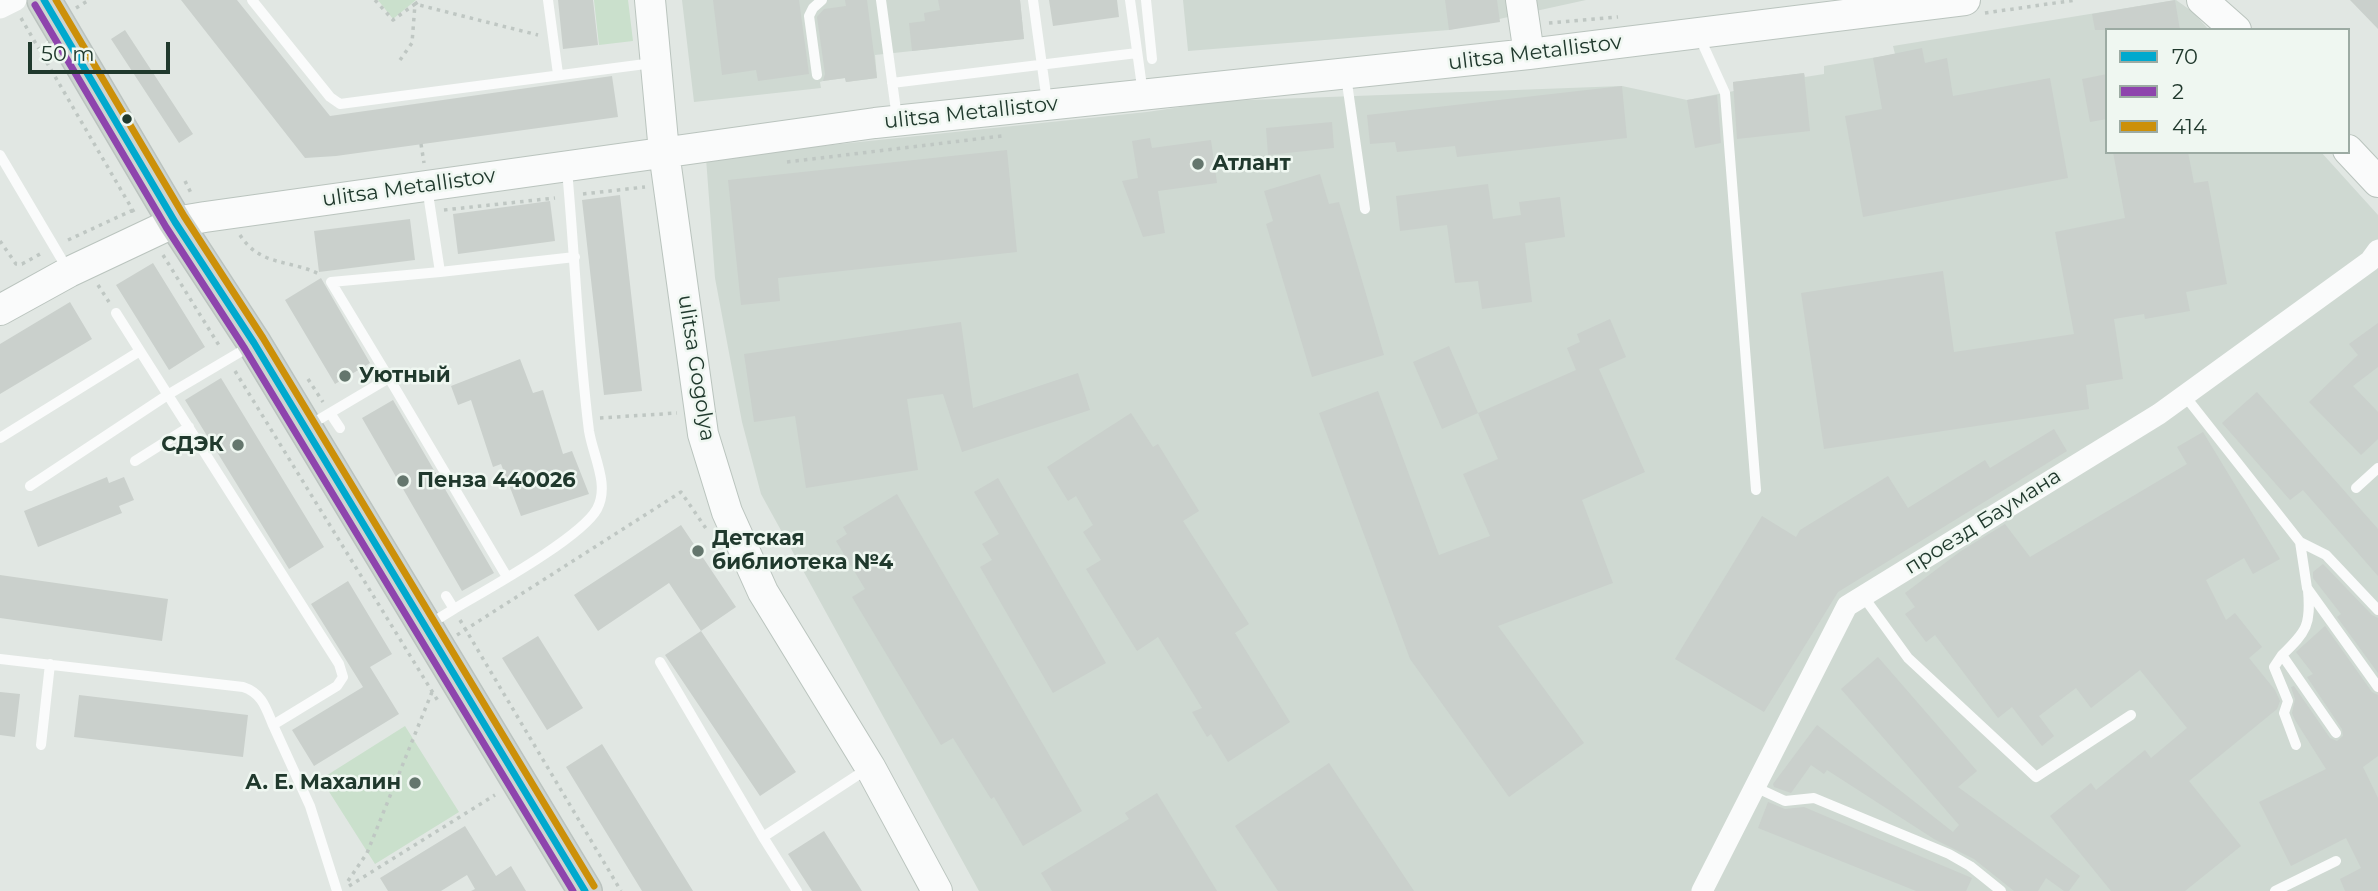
<!DOCTYPE html>
<html>
<head>
<meta charset="utf-8">
<style>
  body { margin:0 }
  #map { position:relative; width:2378px; height:891px; overflow:hidden; background:#e1e7e3; font-family:Montserrat,sans-serif }
  canvas { display:block }
  .legend { position:absolute; left:2105px; top:28px; width:245px; height:126px; box-sizing:border-box; background:#eff7f1; border:2px solid #9caba3; margin:0; padding:9px 12px; list-style:none; font-size:21px; color:#20392d }
  .legend li { display:flex; align-items:center; gap:14px; height:35px }
  .legend b { width:35px; border:2px solid #9caba3 }
  .scale { position:absolute; left:28px; top:42px; width:142px; height:32px; box-sizing:border-box; border:4px solid #20392d; border-top:0; padding-left:9px; font-size:21px; line-height:24px; white-space:nowrap; color:#20392d; -webkit-text-stroke:5px #eff7f1; paint-order:stroke }
</style>
</head>
<body>
<div id="map">
<canvas width="2378" height="891"></canvas>
<ul class="legend">
<li><b style="height:9px;background:#00a9ce"></b>70</li>
<li><b style="height:9px;background:#8e44ad"></b>2</li>
<li><b style="height:9px;background:#cc9009"></b>414</li>
</ul>
<div class="scale">50 m</div>
</div>
<script>
const context = document.querySelector('canvas').getContext('2d');
context.lineJoin = 'round';
function paint(path, color) { context.fillStyle = color; context.fill(path, 'evenodd'); }
function trace(path, color, width, dash) { context.strokeStyle = color; context.lineWidth = width; context.lineCap = dash ? 'butt' : 'round'; context.setLineDash(dash || []); context.stroke(path); }
function label(font, color, halo, rows, align = 'center') {
  context.font = font + ' Montserrat,sans-serif'; context.lineWidth = 5; context.setLineDash([]); context.textBaseline = 'middle'; context.strokeStyle = halo; context.fillStyle = color; for (const [text, x, y, turn = 0] of rows) {
    context.save(); context.translate(x, y); context.rotate((+turn || 0) * Math.PI / 180); context.textAlign = isNaN(turn) ? turn : align; if (halo) context.strokeText(text, 0, 0); context.fillText(text, 0, 0); context.restore();
  }
}
const built = new Path2D(`
  M682 0H1020L1024 39 875 55 877 78 846 82 845 78 823 81 820 82 821 88 694 102Z
  M1183 0H1586L1449 30 1188 51Z
  M2176 0 2193 12 2209 30H2107V152H2321L2378 215V891H979L761 494 742 422 715 278 706 158 1147 112 1222 101 1622 86 1687 100 1734 91 1733 82 1804 73 1805 77 1824 74V66L1895 54 1893 46Z`);
const green = new Path2D(`
  M378 0H416L393 19Z
  M594 0H628L633 41 599 45Z
  M405 726 459 812 375 864 321 779Z`);
const building = new Path2D(`
  M181 0H237L330 116 612 76 618 117 336 156 305 158Z
  M558 0H593L598 45 563 49Z
  M713 0H799L809 74 758 81 756 70 722 75Z
  M845 0H867L877 78 846 82 845 78 823 81 825 74 817 17 824 9 846 6Z
  M938 0H1020L1024 39 912 51 909 23 925 21 924 13 940 10Z
  M1049 0H1117L1119 17 1053 26Z
  M1445 0H1497L1500 22 1449 30Z
  M2175 0 2180 30H2095L2092 14Z
  M2350 0H2378V29Z
  M125 30 193 134 179 143 111 39Z
  M1922 48 1925 63 1947 58 1953 96 2050 78 2068 178 1863 217 1845 116 1882 109 1873 58Z
  M1804 73 1810 131 1737 139 1733 82Z
  M2107 74V119L2090 122 2082 79Z
  M1622 86 1627 138 1457 157 1455 146 1397 152 1395 142 1370 144 1367 115Z
  M1717 95 1721 143 1695 148 1687 100Z
  M1332 122 1334 148 1268 155 1266 128Z
  M1150 138 1152 148 1211 140 1217 183 1158 191 1165 233 1143 237 1122 181 1138 178 1132 141Z
  M1007 150 1017 252 778 278 780 301 741 305 728 180Z
  M2113 152H2188L2194 183 2208 181 2227 284 2186 292 2190 311 2145 319 2144 314 2114 319 2123 379 2086 385 2089 409 1824 449 1801 293 1943 271 1954 352 2074 334 2055 232 2125 218Z
  M1320 174 1329 204 1339 202 1384 355 1312 377 1266 224 1273 221 1264 191Z
  M1488 184 1493 219 1521 215 1519 202 1560 197 1565 237 1525 243 1532 302 1482 309 1478 281 1455 283 1447 225 1400 231 1396 196Z
  M620 195 642 391 604 395 582 200Z
  M550 201 555 241 458 254 453 214Z
  M410 219 415 260 319 272 314 231Z
  M153 263 205 347 169 370 116 285Z
  M321 278 370 363 335 384 285 300Z
  M70 302 92 339 0 394V344Z
  M1610 319 1626 357 1599 369 1645 472 1582 500 1613 583 1498 626 1584 743 1509 797 1410 659 1319 413 1378 391 1439 555 1490 536 1463 474 1498 459 1478 413 1576 370 1567 348 1580 342 1577 334Z
  M961 322 973 408 1078 373 1090 410 962 452 943 394 907 399 918 470 806 488 795 416 754 422 744 354Z
  M2378 323V367L2353 386 2378 412V439L2361 455 2309 402 2358 355 2349 344Z
  M1449 346 1478 413 1442 429 1413 362Z
  M520 359 533 393 543 390 563 454 572 451 589 494 521 516 501 464 493 467 471 400 458 405 451 386Z
  M221 378 324 547 289 569 185 400Z
  M2257 392 2378 529V576L2303 490 2290 500 2222 423Z
  M393 400 494 573 462 591 362 418Z
  M1131 413 1153 447 1158 444 1199 511 1183 521 1249 624 1235 633 1290 722 1228 762 1211 734 1207 737 1192 712 1202 708 1158 637 1137 651 1086 569 1101 560 1083 532 1093 525 1076 496 1068 501 1047 467Z
  M2054 429 2067 451 1838 592 1764 712 1675 659 1762 516 1796 537 1800 530 1888 476 1908 508 1985 460 1990 468Z
  M2203 432 2280 559 2253 574 2244 558 2206 580 2226 620 2235 613 2262 647 2249 658 2275 690 2280 701 2277 709 2189 781 2241 846 2185 891H2111L2050 816 2091 783 2096 790 2145 750 2151 758 2187 728 2140 670 2091 708 2076 688 2039 716 2054 736 2042 746 2012 707 1998 718 1935 635 1926 642 1905 614 1915 607 1905 593 1961 551 2005 524 2030 557 2187 464 2177 447Z
  M107 477 109 483 124 477 134 500 119 506 122 513 38 547 24 511Z
  M998 478 1106 663 1053 693 980 567 992 560 982 544 999 534 974 492Z
  M897 494 1082 811 1023 846 994 797 991 799 953 738 941 745 852 597 865 589 836 541 847 534 843 527Z
  M681 525 736 607 701 631 669 583 598 631 574 595Z
  M2323 564 2372 615 2378 618V673L2337 617 2341 614 2313 578V572Z
  M0 575 168 599 162 641 0 618Z
  M348 581 392 654 370 667 399 714 314 766 292 730 363 687 311 604Z
  M2325 626 2372 692 2378 695V756L2363 767 2378 798V891H2345L2340 879 2361 868 2346 838 2291 866 2259 802 2326 769 2295 720 2292 713 2295 699 2291 687 2294 686 2330 738 2337 741 2343 736 2342 729 2307 677 2313 674 2296 652Z
  M701 631 796 772 760 796 665 655Z
  M538 636 583 708 547 730 502 658Z
  M1878 657 1977 771 1958 787 2080 876 2069 891H2064L2046 878 2038 891H2014L1974 859 1934 839 1827 770 1824 774 1811 765 1791 793 1774 787 1773 784 1817 725 1953 832 1959 825 1841 689Z
  M0 692 20 694 15 737 0 735Z
  M79 695 248 715 243 757 74 737Z
  M602 744 662 841 693 891H642L566 767Z
  M1329 763 1414 891H1278L1235 826Z
  M1157 793 1217 891H1052L1041 873 1129 819 1125 813Z
  M1768 802 1785 809 1804 807 1972 878 1966 891H1916L1758 828Z
  M465 826 496 876 511 866 526 891H471L475 889 467 875 441 891H388L380 878Z
  M824 831 862 891H812L788 854Z`);
const path = new Path2D(`
  M375 0 393 20 415 4 538 35
  M76 8 89 0
  M1985 13 2076 0
  M21 18 135 214
  M1549 23 1618 17
  M400 60 412 43 415 4 421 0
  M421 144 424 163
  M787 162 1002 136
  M185 181 192 195
  M583 194 645 187
  M444 210 555 198
  M240 235C260 267 291 259 321 275
  M68 240 133 210
  M0 241 16 264H22L42 253
  M163 255 220 347
  M98 285 109 302
  M235 371 438 701
  M308 379 323 402
  M600 418 677 413
  M460 620 621 891
  M457 635 681 492 707 530
  M348 881 367 853 432 692
  M349 886 495 795`);
const lane = new Path2D(`
  M252 0 330 97 340 104 653 63
  M548 0 558 74
  M881 0 897 118
  M1033 0 1047 102
  M1130 0 1143 94
  M1146 0 1152 59
  M1699 36 1725 93 1756 490
  M817 75 809 16 813 8 822 0
  M1346 76 1365 209
  M892 83 1137 53
  M0 155 68 270
  M427 187 440 272 575 257
  M389 378 507 577
  M2185 396 2300 542 2307 588 2378 687
  M330 413 340 428
  M308 426 389 378 331 282 440 272
  M0 438 140 351 116 313
  M135 461 189 427
  M30 486 169 394 252 345
  M2356 488 2378 468
  M2300 542 2326 555 2378 610
  M2308 590C2311 625 2307 631 2282 655L2336 733
  M1863 596 1908 658 2036 777 2131 715
  M454 609C486 590 581 538 597 509 610 485 593 456 589 431 578 345 575 257 567 170
  M428 625 454 609 446 596
  M2282 655 2274 667 2288 701 2284 713 2296 745
  M0 659 243 687C262 693 266 708 273 725L337 686 343 677 339 664 140 351
  M660 662 763 837
  M273 725 310 806 337 891
  M41 745 50 664
  M1755 787 1785 801 1814 798 1949 854 1970 866 2001 891
  M797 891 763 837 867 769
  M2275 891 2336 861`);
const street = new Path2D(`
  M0 8 16 0
  M1702 891 1847 606 2159 414 2370 261 2378 250`);
const secondary = new Path2D(`
  M650 0 664 152 703 434 727 512 763 592 870 767 937 891
  M1521 0 1529 54
  M2202 0 2236 30
  M2348 150 2378 182
  M0 310 69 272 175 222 205 217 875 123 1529 54 1965 0`);
const primary = new Path2D(`
  M44 0 175 222 254 343 585 891`);
const bus1 = new Path2D(`
  M44 0 175 222 254 343 585 891`);
const bus2 = new Path2D(`
  M35 5 166 227 245 349 573 891`);
const bus3 = new Path2D(`
  M56 0 184 216 263 338 594 886`);
const markers = [
  [127,119,6,"#20392d"],
  [1198,164,7,"#64766d"],
  [345,376,7,"#64766d"],
  [238,445,7,"#64766d"],
  [403,481,7,"#64766d"],
  [698,551,7,"#64766d"],
  [415,783,7,"#64766d"]
];
const streetNames = [
  ["ulitsa Metallistov",1535,53,-7],
  ["ulitsa Metallistov",971,113,-6],
  ["ulitsa Metallistov",409,188,-8],
  ["ulitsa Gogolya",696,368,81],
  ["проезд Баумана",1983,522,-32]
];
const poiNames = [
  ["Атлант",1212,164],
  ["Уютный",359,376],
  ["СДЭК",224,445,"right"],
  ["Пенза 440026",417,481],
  ["Детская",712,539],
  ["библиотека №4",712,563],
  ["А. Е. Махалин",401,783,"right"]
];
paint(built, '#cfd9d2');
paint(green, '#cae0cc');
paint(building, '#cad0cc');
trace(secondary, '#bac4be', 32);
trace(primary, '#bbc3bf', 36);
trace(path, '#bfc7c3', 3.5, [3.5, 5]);
trace(lane, '#fafbfb', 10);
trace(street, '#fafbfb', 21);
trace(secondary, '#fafbfb', 30);
trace(primary, '#cdd4d0', 33);
trace(bus1, '#00a9ce', 7);
trace(bus2, '#8e44ad', 7);
trace(bus3, '#cc9009', 7);
for (const [x, y, r, color] of markers) { const dot = new Path2D(); dot.arc(x, y, r, 0, 2 * Math.PI); context.fillStyle = color; context.fill(dot); trace(dot, '#eff7f1', 2.5); }
label('21px', '#20392d', '#eff7f1', streetNames);
label('bold 21px', '#20392d', '#eff7f1', poiNames, 'left');
</script>
</body>
</html>
